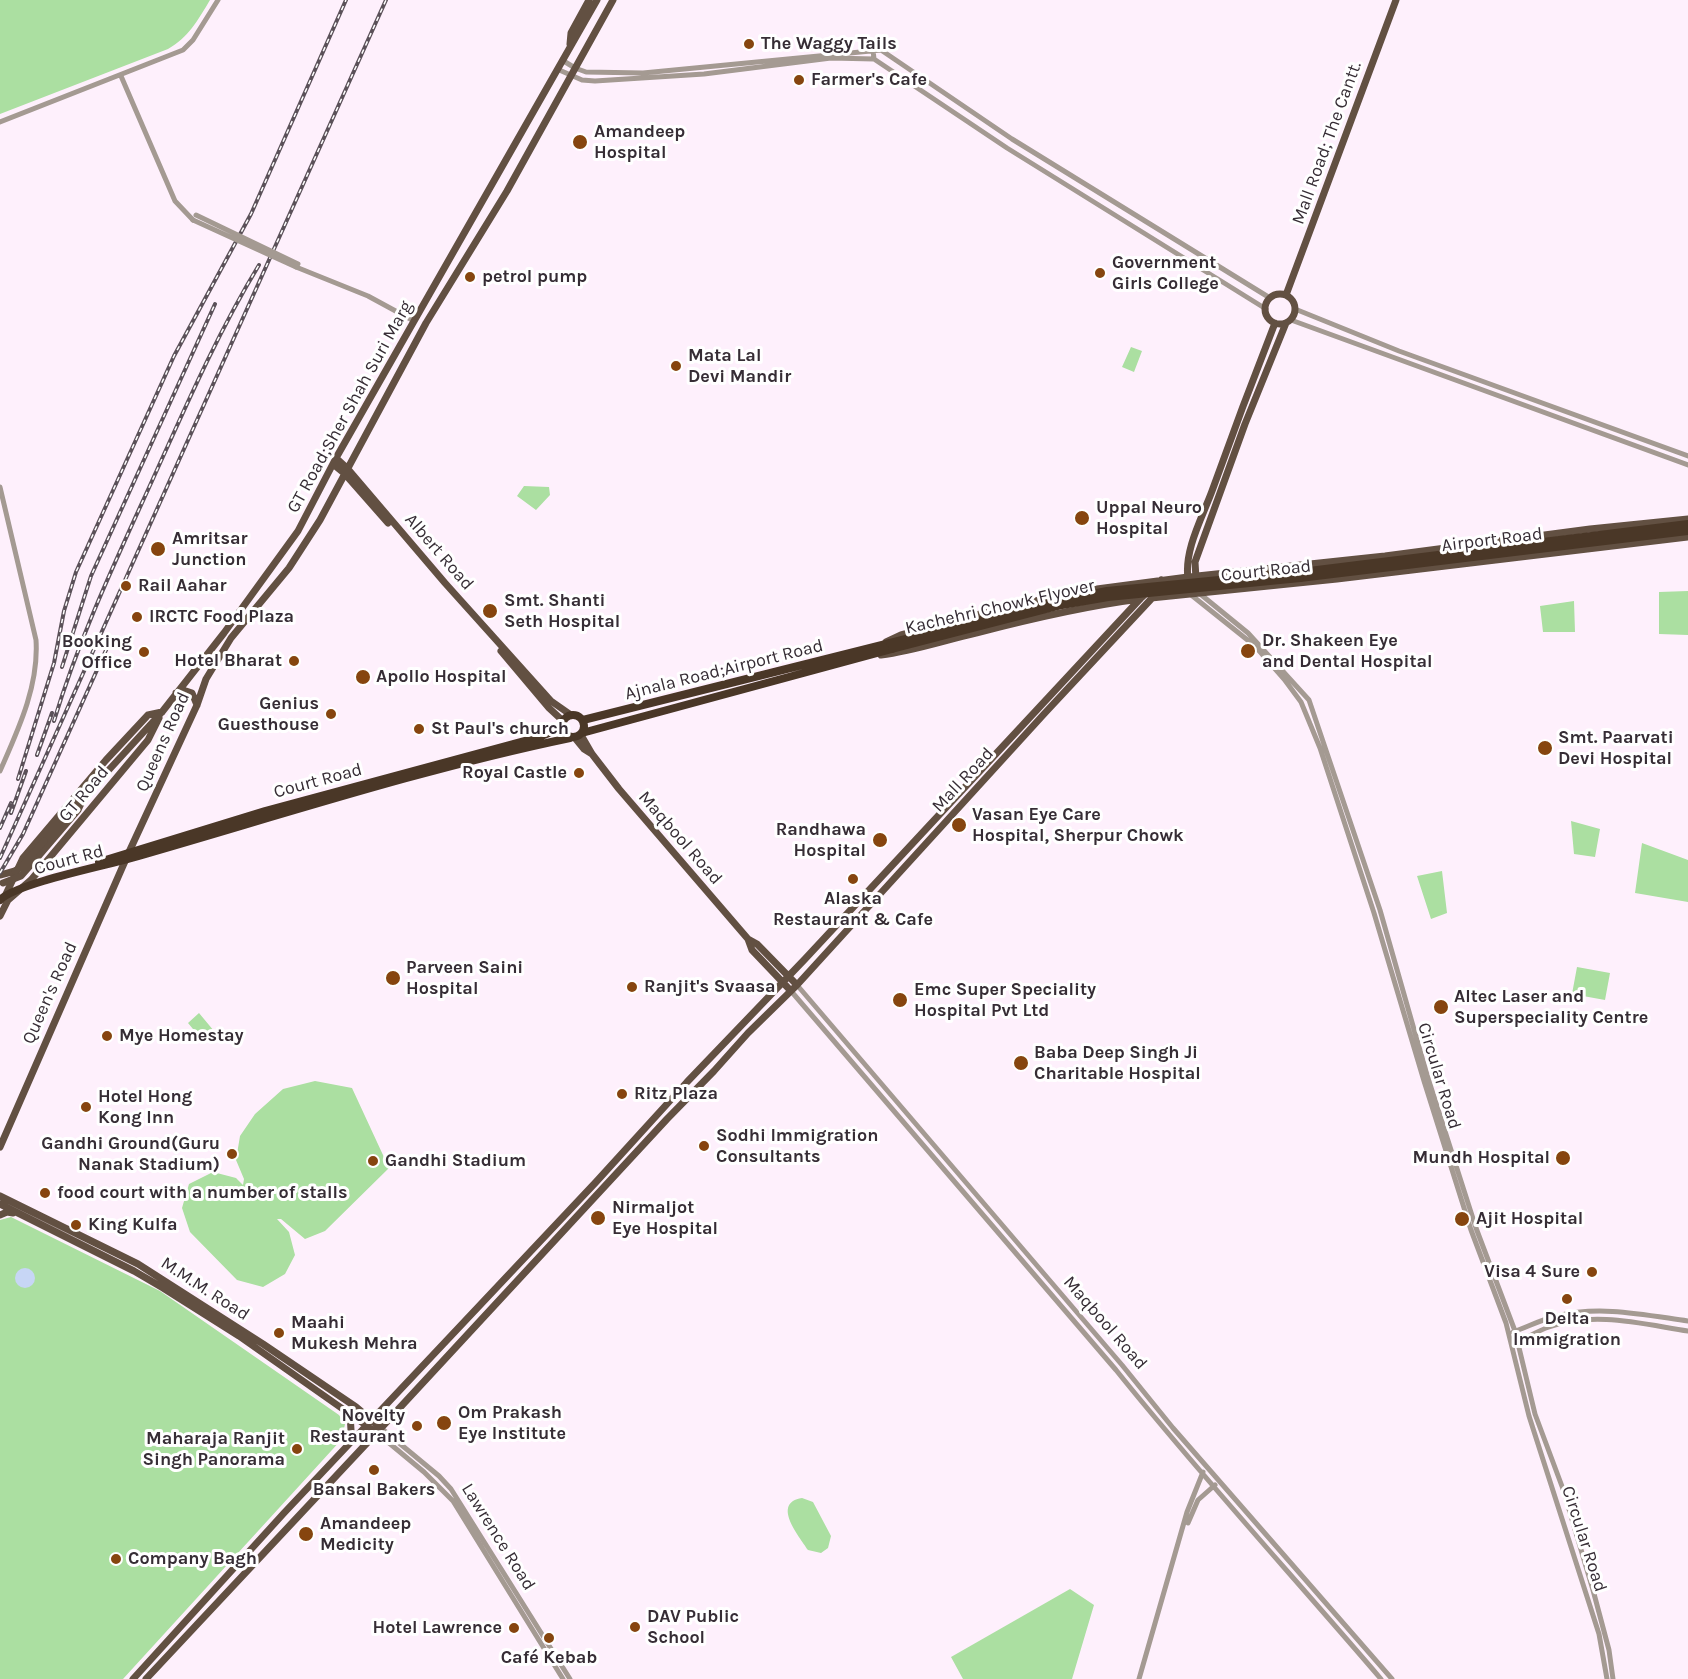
<!DOCTYPE html>
<html>
<head>
<meta charset="utf-8">
<style>
  body { margin:0 }
  canvas { display:block; background:#fef0fc }
</style>
</head>
<body>
<canvas width="1688" height="1679"></canvas>
<script>
const context = document.querySelector('canvas').getContext('2d');
context.lineJoin = 'round';
function paint(path, color) { context.fillStyle = color; context.fill(path, 'evenodd'); }
function trace(path, color, width, dash) { context.strokeStyle = color; context.lineWidth = width; context.lineCap = dash ? 'butt' : 'round'; context.setLineDash(dash || []); context.stroke(path); }
function label(font, color, halo, rows, align = 'center') {
  context.font = font + ' Karla,sans-serif'; context.lineWidth = 6; context.setLineDash([]); context.textBaseline = 'middle'; context.strokeStyle = halo; context.fillStyle = color; for (const [text, x, y, turn = 0] of rows) {
    context.save(); context.translate(x, y); context.rotate((+turn || 0) * Math.PI / 180); context.textAlign = isNaN(turn) ? turn : align; if (halo) context.strokeText(text, 0, 0); context.fillText(text, 0, 0); context.restore();
  }
}
const green = new Path2D(`
  M0 0H210C198 20 188 38 168 49L0 114Z
  M1131 347 1142 351 1134 372 1122 367Z
  M524 486 549 487 550 495 536 510 517 496Z
  M1688 591V635L1659 634V592Z
  M1574 601 1575 632H1543L1540 606Z
  M1571 821 1600 829 1595 857 1574 854Z
  M1642 843 1688 860V902L1635 893Z
  M1442 871 1447 913 1431 919 1417 876Z
  M1577 967 1610 973 1605 1000 1572 994Z
  M199 1013 214 1031 203 1041 188 1023Z
  M315 1081 352 1088 389 1168 325 1231 305 1239 281 1219H277L289 1232 295 1255 285 1274 263 1287 237 1280 190 1232 182 1208 189 1184 213 1172 236 1178 243 1185 244 1179 236 1160 240 1136 255 1114 283 1089Z
  M11 1217 160 1291 339 1415 345 1424 342 1439 123 1679H0V1220Z
  M802 1498 813 1502 831 1536 828 1548 821 1553 808 1550C799 1536 771 1503 802 1498Z
  M1070 1589 1094 1605 1072 1679H963L951 1657Z`);
const water = new Path2D(`
  M15 1278a10 10 0 1 1 20 0a10 10 0 1 1-20 0Z`);
const minor = new Path2D(`
  M873 50 874 59 1007 148 1266 309
  M562 60 575 68 586 72 643 73 881 50 1012 139 1270 298
  M557 69 582 80 595 81 704 74 831 58 874 59
  M121 76 175 201 193 220
  M0 122 183 50 193 40 218 0
  M296 267 368 296 414 321
  M1295 309 1399 351 1688 456
  M1291 320 1688 465
  M0 487 36 640C39 686 18 730 0 771
  M1199 593 1248 633 1309 700 1380 910 1427 1075 1476 1228 1515 1331 1535 1414 1563 1489 1593 1590 1609 1650 1613 1679
  M1190 594 1255 646 1284 679 1301 702 1320 748 1374 913 1424 1081 1471 1230 1506 1323 1529 1416 1599 1634 1607 1679
  M797 985 1122 1365 1173 1428 1392 1679
  M791 991 1116 1370C1201 1476 1293 1576 1381 1679
  M1513 1332C1528 1327 1542 1319 1557 1316 1600 1305 1645 1315 1688 1321
  M1515 1343C1527 1338 1537 1331 1549 1327 1594 1311 1642 1324 1688 1331
  M381 1428 439 1476 451 1489 570 1679
  M377 1433 424 1472 453 1501 563 1679
  M1188 1523 1198 1500 1215 1485
  M1139 1679 1187 1512 1203 1472`);
const major = new Path2D(`
  M570 44 571 33 589 0
  M1265 309a15 15 0 1 1 30 0a15 15 0 1 1-30 0Z
  M1286 295 1396 0
  M336 458 347 468 445 583 551 701 571 715
  M333 464 344 473 388 523
  M1188 579C1184 550 1202 518 1212 491 1232 435 1253 379 1275 323
  M1196 579 1195 562 1245 424 1286 323
  M1151 598 1337 579 1688 537
  M886 642 901 635 976 615 1074 592 1188 577 1385 556 1590 529 1688 519
  M501 651 549 708 563 721
  M881 655C913 651 945 640 976 633 1030 619 1085 606 1140 599
  M176 693 186 691 192 693 197 705
  M581 735 592 754 619 789 748 939 752 950 791 991
  M575 738 584 749 592 754
  M44 841 76 802 84 797 162 712 224 633 298 531 336 458 597 0
  M36 859 78 810 84 797
  M0 875 15 871
  M6 894 23 858 106 760 148 715 162 712
  M0 916 8 900 31 880 148 740 159 718
  M748 939 757 944 797 985
  M0 1147 129 852 197 705 206 679 231 638 289 568 320 520 426 323 507 191 613 0
  M0 1196 138 1264 263 1344 356 1407 381 1428
  M0 1204 134 1271 163 1288 239 1336 377 1433
  M0 1215 7 1212 13 1213
  M347 1445 351 1430 350 1414
  M133 1679 284 1513 596 1182 687 1082 805 959 1140 599 1161 580
  M146 1679 381 1428 667 1119 714 1071 748 1033 797 985 1044 714 1153 597`);
const highway = new Path2D(`
  M1301 572 1688 524
  M1300 578 1688 531
  M562 726a11 11 0 1 1 22 0a11 11 0 1 1-22 0Z
  M583 720 890 643
  M582 733 892 649
  M99 862 265 811 539 737 561 728
  M0 900C15 884 103 866 128 859 275 817 421 769 570 738`);
const rail = new Path2D(`
  M62 667 91 576 215 304
  M54 721C79 638 116 560 152 481 185 408 217 334 259 265
  M37 755 52 713
  M18 779 54 663 64 611 76 572 174 356 251 214 346 0
  M11 813 26 771
  M0 828 11 803
  M0 858 386 0
  M0 873 23 834 111 639`);
const minorBridge = new Path2D(`
  M196 215 298 264
  M193 220 296 267`);
const majorBridge = new Path2D(`
  M15 871 22 866 44 841
  M3 883 21 876 36 859`);
const highwayBridge = new Path2D(`
  M890 643 1061 600 1107 591 1301 572
  M892 649 1062 605 1108 597 1300 578`);
const markers = [
  [749,44,6,"#86450f"],
  [799,80,6,"#86450f"],
  [580,142,8,"#86450f"],
  [1100,273,6,"#86450f"],
  [470,277,6,"#86450f"],
  [676,366,6,"#86450f"],
  [1082,518,8,"#86450f"],
  [158,549,8,"#86450f"],
  [126,586,6,"#86450f"],
  [490,611,8,"#86450f"],
  [137,617,6,"#86450f"],
  [1248,651,8,"#86450f"],
  [144,652,6,"#86450f"],
  [294,661,6,"#86450f"],
  [363,677,8,"#86450f"],
  [331,714,6,"#86450f"],
  [419,729,6,"#86450f"],
  [1545,748,8,"#86450f"],
  [579,773,6,"#86450f"],
  [959,825,8,"#86450f"],
  [880,840,8,"#86450f"],
  [853,879,6,"#86450f"],
  [393,978,8,"#86450f"],
  [632,987,6,"#86450f"],
  [900,1000,8,"#86450f"],
  [1441,1007,8,"#86450f"],
  [107,1036,6,"#86450f"],
  [1021,1063,8,"#86450f"],
  [622,1094,6,"#86450f"],
  [86,1107,6,"#86450f"],
  [704,1146,6,"#86450f"],
  [232,1154,6,"#86450f"],
  [1563,1158,8,"#86450f"],
  [373,1161,6,"#86450f"],
  [45,1193,6,"#86450f"],
  [598,1218,8,"#86450f"],
  [1462,1219,8,"#86450f"],
  [76,1225,6,"#86450f"],
  [1592,1272,6,"#86450f"],
  [1567,1299,6,"#86450f"],
  [279,1333,6,"#86450f"],
  [444,1423,8,"#86450f"],
  [417,1426,6,"#86450f"],
  [297,1449,6,"#86450f"],
  [374,1470,6,"#86450f"],
  [306,1534,8,"#86450f"],
  [116,1559,6,"#86450f"],
  [635,1627,6,"#86450f"],
  [514,1628,6,"#86450f"],
  [549,1638,6,"#86450f"]
];
const poiNames = [
  ["The Waggy Tails",761,44],
  ["Farmer's Cafe",811,80],
  ["Amandeep",594,132],
  ["Hospital",594,153],
  ["Government",1112,263],
  ["Girls College",1112,284],
  ["petrol pump",482,277],
  ["Mata Lal",688,356],
  ["Devi Mandir",688,377],
  ["Uppal Neuro",1096,508],
  ["Hospital",1096,529],
  ["Amritsar",172,539],
  ["Junction",172,560],
  ["Rail Aahar",138,586],
  ["Smt. Shanti",504,601],
  ["Seth Hospital",504,622],
  ["IRCTC Food Plaza",149,617],
  ["Dr. Shakeen Eye",1262,641],
  ["and Dental Hospital",1262,662],
  ["Booking",132,642,"right"],
  ["Office",132,663,"right"],
  ["Hotel Bharat",282,661,"right"],
  ["Apollo Hospital",376,677],
  ["Genius",319,704,"right"],
  ["Guesthouse",319,725,"right"],
  ["St Paul's church",431,729],
  ["Smt. Paarvati",1558,738],
  ["Devi Hospital",1558,759],
  ["Royal Castle",567,773,"right"],
  ["Vasan Eye Care",972,815],
  ["Hospital, Sherpur Chowk",972,836],
  ["Randhawa",866,830,"right"],
  ["Hospital",866,851,"right"],
  ["Alaska",853,899,"center"],
  ["Restaurant & Cafe",853,920,"center"],
  ["Parveen Saini",406,968],
  ["Hospital",406,989],
  ["Ranjit's Svaasa",644,987],
  ["Emc Super Speciality",914,990],
  ["Hospital Pvt Ltd",914,1011],
  ["Altec Laser and",1454,997],
  ["Superspeciality Centre",1454,1018],
  ["Mye Homestay",119,1036],
  ["Baba Deep Singh Ji",1034,1053],
  ["Charitable Hospital",1034,1074],
  ["Ritz Plaza",634,1094],
  ["Hotel Hong",98,1097],
  ["Kong Inn",98,1118],
  ["Sodhi Immigration",716,1136],
  ["Consultants",716,1157],
  ["Gandhi Ground(Guru",220,1144,"right"],
  ["Nanak Stadium)",220,1165,"right"],
  ["Mundh Hospital",1550,1158,"right"],
  ["Gandhi Stadium",385,1161],
  ["food court with a number of stalls",57,1193],
  ["Nirmaljot",612,1208],
  ["Eye Hospital",612,1229],
  ["Ajit Hospital",1476,1219],
  ["King Kulfa",88,1225],
  ["Visa 4 Sure",1580,1272,"right"],
  ["Delta",1567,1319,"center"],
  ["Immigration",1567,1340,"center"],
  ["Maahi",291,1323],
  ["Mukesh Mehra",291,1344],
  ["Om Prakash",458,1413],
  ["Eye Institute",458,1434],
  ["Novelty",405,1416,"right"],
  ["Restaurant",405,1437,"right"],
  ["Maharaja Ranjit",285,1439,"right"],
  ["Singh Panorama",285,1460,"right"],
  ["Bansal Bakers",374,1490,"center"],
  ["Amandeep",320,1524],
  ["Medicity",320,1545],
  ["Company Bagh",128,1559],
  ["DAV Public",647,1617],
  ["School",647,1638],
  ["Hotel Lawrence",502,1628,"right"],
  ["Café Kebab",549,1658,"center"]
];
const streetNames = [
  ["Mall Road; The Cantt.",1327,143,-70],
  ["GT Road;Sher Shah Suri Marg",350,407,-61],
  ["Airport Road",1492,540,-7],
  ["Albert Road",439,552,49],
  ["Court Road",1266,571,-6],
  ["Kachehri Chowk Flyover",1000,607,-13],
  ["Ajnala Road;Airport Road",724,670,-14],
  ["Queens Road",163,742,-66],
  ["Mall Road",963,780,-47],
  ["Court Road",318,781,-15],
  ["GT Road",84,794,-50],
  ["Maqbool Road",680,838,49],
  ["Court Rd",69,860,-15],
  ["Queen's Road",50,993,-66],
  ["Circular Road",1439,1076,73],
  ["M.M.M. Road",205,1289,33],
  ["Maqbool Road",1105,1323,49],
  ["Lawrence Road",498,1537,58],
  ["Circular Road",1584,1539,72]
];
paint(green, '#abdfa1');
paint(water, '#c7d6f5');
trace(minor, '#a49a92', 5);
trace(major, '#625042', 7);
trace(highway, '#4a3727', 8);
trace(rail, '#5b5159', 4);
trace(rail, '#fff', 1.5, [4.5]);
trace(minorBridge, '#a49a92', 5);
trace(majorBridge, '#625042', 7);
trace(highwayBridge, '#4a3727', 8);
for (const [x, y, r, color] of markers) { const dot = new Path2D(); dot.arc(x, y, r, 0, 2 * Math.PI); context.fillStyle = color; context.fill(dot); trace(dot, '#fff', 2); }
label('bold 18px', '#362d35', '#fff', poiNames, 'left');
label('18px', '#362d35', '#fff', streetNames);
</script>
</body>
</html>
